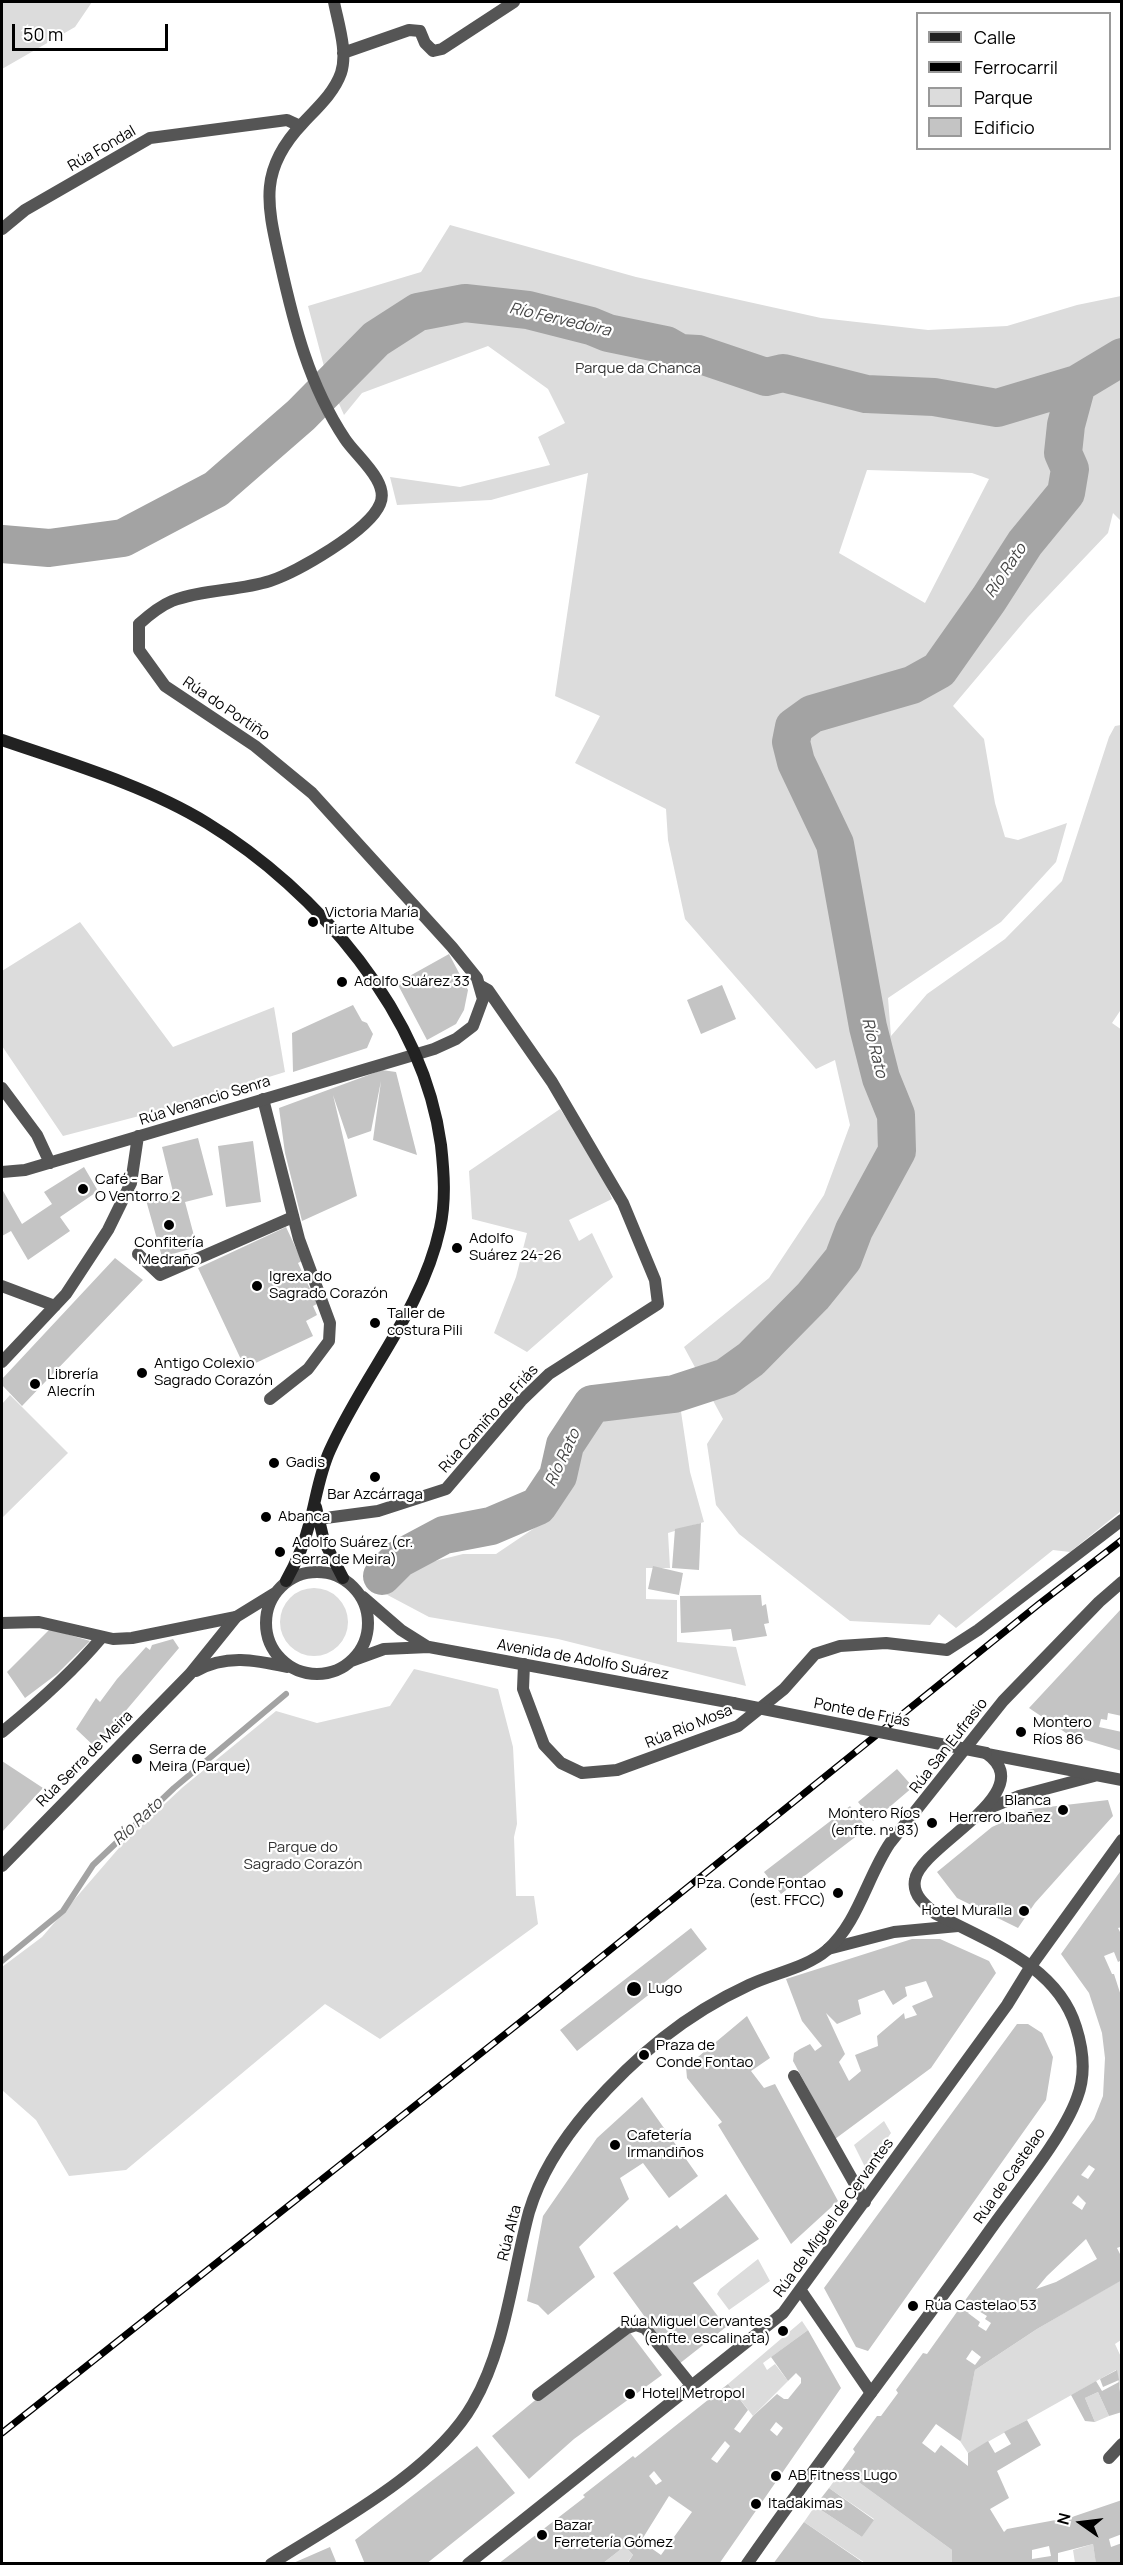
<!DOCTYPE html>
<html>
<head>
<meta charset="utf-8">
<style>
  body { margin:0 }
  #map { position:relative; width:1123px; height:2565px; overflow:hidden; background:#fff; font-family:Manrope,sans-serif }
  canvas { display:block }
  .frame { position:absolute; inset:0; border:3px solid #000; pointer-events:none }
  .legend { position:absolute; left:916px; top:12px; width:195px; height:138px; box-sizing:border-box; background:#fff; border:2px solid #999; margin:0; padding:8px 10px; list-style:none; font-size:18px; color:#000 }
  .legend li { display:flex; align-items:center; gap:12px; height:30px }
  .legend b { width:30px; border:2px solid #999 }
  .north { position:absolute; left:1051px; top:2493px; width:60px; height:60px; -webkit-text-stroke:4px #fff; paint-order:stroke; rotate:284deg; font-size:16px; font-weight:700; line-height:24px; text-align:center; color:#000 }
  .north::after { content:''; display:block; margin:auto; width:21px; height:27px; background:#000; clip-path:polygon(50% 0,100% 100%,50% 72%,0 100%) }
  .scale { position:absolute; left:12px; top:24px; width:156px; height:27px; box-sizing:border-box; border:3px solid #000; border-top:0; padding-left:8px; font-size:18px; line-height:21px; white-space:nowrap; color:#000; -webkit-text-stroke:4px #fff; paint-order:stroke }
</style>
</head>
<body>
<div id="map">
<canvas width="1123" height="2565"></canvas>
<div class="frame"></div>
<ul class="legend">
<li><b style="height:8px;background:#222"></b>Calle</li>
<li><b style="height:8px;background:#000"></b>Ferrocarril</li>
<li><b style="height:16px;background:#dcdcdc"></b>Parque</li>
<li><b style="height:16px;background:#c4c4c4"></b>Edificio</li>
</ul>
<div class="north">N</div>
<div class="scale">50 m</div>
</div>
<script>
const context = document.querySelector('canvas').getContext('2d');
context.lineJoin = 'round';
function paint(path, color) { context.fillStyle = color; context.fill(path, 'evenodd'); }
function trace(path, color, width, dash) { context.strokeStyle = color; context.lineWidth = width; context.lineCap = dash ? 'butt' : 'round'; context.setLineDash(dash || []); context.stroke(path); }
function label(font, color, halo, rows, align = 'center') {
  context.font = font + ' Manrope,sans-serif'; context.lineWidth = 4.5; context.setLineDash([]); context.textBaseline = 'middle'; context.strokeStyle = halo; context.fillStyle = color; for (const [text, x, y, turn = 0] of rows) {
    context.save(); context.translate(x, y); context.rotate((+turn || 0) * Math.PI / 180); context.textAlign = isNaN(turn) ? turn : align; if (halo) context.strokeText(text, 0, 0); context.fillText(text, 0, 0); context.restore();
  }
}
const green = new Path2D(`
  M2 2H92L75 27 2 69Z
  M450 225 636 277 821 318 928 330 1007 326 1077 305 1121 296V521L1113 513 1108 533 1028 617 953 706 984 739 995 803 1005 837 1018 840 1067 823 1056 862 1001 922 888 998 891 1036 927 994 1005 939 1062 881 1109 737 1115 726 1121 725 1122 1008 1112 1023 1122 1030 1121 1511 1070 1552 1053 1550 956 1628 939 1614 930 1625 850 1621 739 1534 716 1505 707 1444 723 1419 684 1347 769 1278 824 1195 850 1125 835 1060 816 1069 685 919 668 840 666 809 575 763 600 716 555 696 588 473 491 500 397 505 390 477 460 487 550 465 538 437 565 423 548 389 488 346 362 393 344 415 326 374 308 306 421 272ZM867 470 972 473 989 479 925 603 839 553Z
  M80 922 173 1047 274 1007 285 1072 162 1110 63 1136 2 1046V971Z
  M560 1109 596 1161 612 1199 569 1220 579 1241 592 1233 613 1277 527 1352 494 1333 516 1277 527 1233 472 1219 469 1171Z
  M10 1395 68 1453 2 1518V1404Z
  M680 1405 690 1472 704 1522 668 1533 670 1568H646V1599L677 1600V1642L736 1647 746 1686 558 1639 429 1617 380 1591 389 1576 395 1571 463 1554H496L536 1527 579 1430 596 1410C624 1407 652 1410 680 1405Z
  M280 1622a34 34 0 1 1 68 0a34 34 0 1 1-68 0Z
  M414 1669 498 1689 513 1747 517 1824 514 1837 516 1896H534L538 1924 380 2039 325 2004 126 2170 69 2176 36 2120 2 2090V1967L42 1937 125 1841 183 1787 276 1711 317 1723 390 1706Z
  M884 2121 891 2133 866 2169 854 2145Z
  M758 2259 770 2281 729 2310 717 2294 720 2289Z
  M1121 2280V2340L1115 2344 1121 2357V2393L1116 2370 968 2453 960 2441 975 2370 1037 2329Z
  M802 2321 808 2330 763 2363 767 2370 775 2364 788 2381 753 2416 728 2384Z
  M1098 2392 1109 2416 1095 2422 1085 2398Z
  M842 2470 952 2550V2563H865L804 2522 815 2506 862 2537 874 2519 829 2488Z
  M1093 2544 1096 2563H1075L1073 2550Z
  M625 2546 633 2555 627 2563 602 2564Z`);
const stream = new Path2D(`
  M2 1961 63 1911 93 1865 174 1788 286 1694`);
const river = new Path2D(`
  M2 544 49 548 123 538 216 489 301 415 376 339 418 312 465 303 528 310 591 326 608 333 666 345 680 353 698 354 766 377 783 373 866 394 934 397 997 408 1077 384 1122 357
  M382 1576 399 1559 444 1535 491 1526 538 1506 558 1476 565 1445 592 1404 674 1394 726 1377 751 1359 813 1296 843 1259 854 1230 897 1151 896 1115 881 1078 868 1027 835 844 796 762 791 742 794 727 812 714 912 685 939 670 989 599 1025 543 1066 493 1070 469 1063 453 1066 425 1077 384`);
const building = new Path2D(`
  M449 954 468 990 464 1010 456 1024 427 1040 397 983Z
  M722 985 736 1019 701 1034 687 1000Z
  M353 1005 362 1021 367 1023 373 1034 367 1048 293 1072 292 1033Z
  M382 1070 396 1072 417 1155 373 1140 381 1081 371 1131 348 1139 333 1095 357 1196 302 1221 285 1153 279 1108Z
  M198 1138 213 1195 185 1202 197 1247 162 1257 146 1200 173 1192 162 1147Z
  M253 1141 261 1202 226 1207 218 1146Z
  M84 1167 98 1191 60 1217 70 1231 28 1260 11 1231 2 1236V1189L22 1224 52 1204 44 1192Z
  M286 1227 302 1261 298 1263 317 1304 313 1306 317 1315 306 1321 313 1336 245 1368 198 1268Z
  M115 1258 143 1280 22 1406 2 1385V1379Z
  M701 1523 699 1570 672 1568 675 1529Z
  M653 1566 683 1573 679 1595 648 1589Z
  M761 1595 762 1606 766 1604 769 1623 764 1624 767 1636 733 1641 731 1629 681 1633 680 1596Z
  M1122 1608V1716L1108 1713 1107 1720 1101 1719 1099 1727 1122 1732V1751L1069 1735 1029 1708Z
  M50 1629 90 1641 57 1674 25 1698 7 1672Z
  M173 1639 179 1648 95 1747 76 1729 96 1698 100 1702 117 1679 146 1647 150 1650 152 1645Z
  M2 1761 43 1788 2 1832Z
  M897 1769 913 1787 873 1821 858 1802Z
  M1108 1800 1113 1816 1035 1903 1018 1928 957 1898 937 1872 992 1827 1031 1809Z
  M850 1806 867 1828 781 1894 764 1872Z
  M1122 1869V1927L1118 1928 1122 1936V1960L1118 1962 1114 1952 1104 1956 1112 1974H1114L1122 1999V2246L1117 2248 1122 2258V2280L1037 2329 975 2370 961 2440 960 2441 936 2424 922 2443 935 2453 941 2445 968 2466V2453L988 2441 995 2453 1011 2444 1004 2432 1027 2420 1041 2445 997 2471 1009 2498 990 2509 1004 2532 1007 2529 1072 2517 1122 2500V2534L1109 2539 1111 2547 1122 2543V2564H1096L1093 2544 1058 2553V2564H952V2550L842 2470 855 2452 853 2449 877 2416H881L898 2393 896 2390 923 2353 927 2354 1094 2119 1103 2096 1105 2058 1102 2033 1089 1993 1061 1954ZM1089 2165 1095 2169 1088 2179 1081 2175ZM1078 2195 1086 2203 1082 2210 1072 2203ZM1086 2239 1097 2259 1056 2282 1036 2289 1047 2276ZM972 2307 987 2316 985 2319 991 2323 986 2331 978 2326 980 2322 968 2313ZM972 2350 981 2357 975 2365 966 2359ZM878 2470 886 2476 881 2483 873 2477ZM1049 2546 1051 2556 1032 2559V2550Z
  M691 1928 707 1949 577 2051 560 2030Z
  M912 1939H940L989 1961 996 1973 931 2068 835 2139 793 2061 794 2053 800 2049 810 2044 815 2051 822 2046 802 2021 786 1979ZM926 1981 933 1997 912 2006 917 2015 905 2019 904 2013 877 2036 878 2046 855 2055 861 2071 849 2081 839 2062 845 2054 826 2013 837 2024 861 2014 858 2000 884 1990 893 2005 907 1996 905 1987Z
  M747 2016 770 2058 751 2071 764 2088 775 2084 838 2201 791 2244 718 2125 722 2122 687 2078 686 2067Z
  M1017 2024H1028L1042 2033 1053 2057 1046 2100 868 2351 856 2347 824 2288Z
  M642 2097 698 2176 669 2198 643 2163 620 2178 629 2199 579 2247 595 2277 548 2315 538 2305 527 2301 543 2216 597 2138Z
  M726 2194 759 2239 693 2283 726 2327 679 2364 613 2273 677 2225 680 2229Z
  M628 2330 662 2375 574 2439 529 2479 492 2436 539 2397Z
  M808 2330 841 2388 719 2564H627L633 2555 625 2546 602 2564H498L585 2497 583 2495 633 2456 635 2458 728 2384 748 2410 734 2429 740 2433 753 2416 777 2394 784 2399H788L801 2383V2378L796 2373 788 2381 771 2357ZM776 2422 783 2428 777 2436 770 2430ZM725 2441 730 2446 717 2463 711 2459ZM654 2471 662 2481 656 2485 649 2476ZM669 2496 692 2512 661 2555 641 2541ZM574 2536 580 2543 573 2548 567 2541Z
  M1117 2370 1119 2380 1103 2387 1100 2379Z
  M1096 2381 1102 2391 1119 2382 1122 2412 1109 2416 1098 2392 1085 2398 1095 2422 1085 2421 1071 2395Z
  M477 2446 515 2493 426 2564H365L355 2540Z
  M829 2488 874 2520 862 2537 815 2506Z
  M804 2522 858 2559 865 2564H773Z
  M330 2547 337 2564H291Z`);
const pedestrian = new Path2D(`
  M263 1099 299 1239 330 1323 329 1341 308 1369 270 1399`);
const minor = new Path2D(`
  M343 53 409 30 420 31 425 43 433 51 442 49 514 2
  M2 229 25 210 150 138 287 120 300 126
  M2 1088 37 1135 50 1163
  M2 1172 25 1170 434 1049 456 1039 473 1026 483 999 477 978 452 947 312 793 255 746 165 686 139 650V624C149 615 160 606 172 601 203 589 239 591 270 581 297 572 369 531 380 504 390 482 356 456 345 439 309 385 294 325 280 262 267 204 258 170 303 123 317 108 334 93 341 73 348 52 338 23 334 2
  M138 1254 160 1275 293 1217
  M2 1286 55 1306
  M2 1362 66 1294 108 1230 131 1183 138 1136
  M318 1519 378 1511 446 1489 521 1401 549 1374 658 1304 655 1280 623 1203 552 1082 488 990 479 985
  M2 1623 39 1622 113 1639 132 1638 236 1617
  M524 1664 523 1689 544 1745 561 1763 582 1773 617 1770 738 1726 784 1689 815 1654 840 1646 886 1643 947 1650 978 1630 1122 1520
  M2 1732C39 1702 72 1673 102 1637
  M982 1811 1019 1796 1094 1776
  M828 1949 894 1932 958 1926
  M794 2076 865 2202
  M801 2291 871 2393
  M538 2395 627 2328 636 2325 645 2328 691 2385
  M1109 2458 1122 2444
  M468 2564 783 2313 1007 2005 1031 1966 1122 1840`);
const tertiary = new Path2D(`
  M266 1623a51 51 0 1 1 102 0a51 51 0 1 1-102 0Z
  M363 1597 401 1630 428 1647
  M351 1661 384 1649 429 1647 733 1703
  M196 1671C226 1654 255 1660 287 1667
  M987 1754 1122 1780
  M2 1866 190 1674 236 1617 275 1593
  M271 2564C336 2523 435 2471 473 2404 506 2347 512 2275 529 2212 540 2175 564 2138 589 2109 636 2056 684 2015 749 1985 774 1973 806 1968 827 1950 858 1923 867 1877 890 1843L1003 1701 1099 1602 1122 1582
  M747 2564C826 2450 911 2342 990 2230 1016 2193 1062 2139 1077 2098 1086 2075 1083 2049 1076 2027 1057 1965 988 1942 936 1914 926 1906 912 1895 915 1880 920 1845 1043 1793 986 1753`);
const secondary = new Path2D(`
  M2 740C69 763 147 786 207 823 318 891 423 1013 441 1145 444 1173 446 1200 440 1228 422 1311 364 1374 330 1450 319 1474 316 1500 309 1525 304 1545 296 1563 286 1581
  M316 1507 324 1541 343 1578`);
const rail = new Path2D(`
  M2 2433 533 2012 1039 1604 1122 1540`);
const tertiaryBridge = new Path2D(`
  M733 1703 986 1753`);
const markers = [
  [313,922,6,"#000"],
  [342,982,6,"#000"],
  [83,1189,6,"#000"],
  [169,1225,6,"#000"],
  [457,1248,6,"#000"],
  [257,1286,6,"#000"],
  [375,1323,6,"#000"],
  [142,1373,6,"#000"],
  [35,1384,6,"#000"],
  [274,1463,6,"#000"],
  [375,1477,6,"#000"],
  [266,1517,6,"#000"],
  [280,1552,6,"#000"],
  [1021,1732,6,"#000"],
  [137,1759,6,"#000"],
  [1063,1810,6,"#000"],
  [932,1823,6,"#000"],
  [838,1893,6,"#000"],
  [1024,1911,6,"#000"],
  [634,1989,8,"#000"],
  [644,2055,6,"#000"],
  [615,2145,6,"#000"],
  [913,2306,6,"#000"],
  [783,2331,6,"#000"],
  [630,2394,6,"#000"],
  [776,2476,6,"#000"],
  [756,2504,6,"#000"],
  [542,2535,6,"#000"]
];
const streetNames = [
  ["Rúa Fondal",102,149,-30],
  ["Rúa do Portiño",226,709,34],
  ["Rúa Venancio Senra",205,1101,-17],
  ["Rúa Camiño de Friás",489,1419,-48],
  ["Avenida de Adolfo Suárez",583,1660,10],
  ["Ponte de Friás",862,1713,11],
  ["Rúa Río Mosa",689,1727,-22],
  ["Rúa San Eufrasio",949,1746,-52],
  ["Rúa Serra de Meira",85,1759,-45],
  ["Rúa de Castelao",1010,2176,-55],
  ["Rúa de Miguel de Cervantes",834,2218,-54],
  ["Rúa Alta",510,2233,-76]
];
const parkNames = [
  ["Parque da Chanca",638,369],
  ["Parque do",303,1848],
  ["Sagrado Corazón",303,1865]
];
const poiNames = [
  ["Victoria María",325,913],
  ["Iriarte Altube",325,930],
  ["Adolfo Suárez 33",354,982],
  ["Café - Bar",95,1180],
  ["O Ventorro 2",95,1197],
  ["Adolfo",469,1239],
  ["Suárez 24-26",469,1256],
  ["Confitería",169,1243,"center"],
  ["Medraño",169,1260,"center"],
  ["Igrexa do",269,1277],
  ["Sagrado Corazón",269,1294],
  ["Taller de",387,1314],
  ["costura Pili",387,1331],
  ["Antigo Colexio",154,1364],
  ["Sagrado Corazón",154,1381],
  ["Librería",47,1375],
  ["Alecrín",47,1392],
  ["Gadis",286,1463],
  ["Bar Azcárraga",375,1495,"center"],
  ["Abanca",278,1517],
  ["Adolfo Suárez (cr.",292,1543],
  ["Serra de Meira)",292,1560],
  ["Montero",1033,1723],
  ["Ríos 86",1033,1740],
  ["Serra de",149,1750],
  ["Meira (Parque)",149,1767],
  ["Blanca",1051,1801,"right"],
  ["Herrero Ibañez",1051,1818,"right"],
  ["Montero Ríos",920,1814,"right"],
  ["(enfte. nº 83)",920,1831,"right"],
  ["Pza. Conde Fontao",826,1884,"right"],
  ["(est. FFCC)",826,1901,"right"],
  ["Hotel Muralla",1012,1911,"right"],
  ["Lugo",648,1989],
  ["Praza de",656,2046],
  ["Conde Fontao",656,2063],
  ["Cafetería",627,2136],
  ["Irmandiños",627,2153],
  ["Rúa Castelao 53",925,2306],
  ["Rúa Miguel Cervantes",771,2322,"right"],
  ["(enfte. escalinata)",771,2339,"right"],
  ["Hotel Metropol",642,2394],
  ["AB Fitness Lugo",788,2476],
  ["Itadakimas",768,2504],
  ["Bazar",554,2526],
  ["Ferretería Gómez",554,2543]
];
const waterNames = [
  ["Río Fervedoira",560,320,13],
  ["Río Rato",1006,571,-56],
  ["Río Rato",874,1048,76],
  ["Río Rato",563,1458,-65],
  ["Río Rato",138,1822,-43]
];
paint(green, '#dcdcdc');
trace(stream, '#a3a3a3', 6);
trace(river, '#a3a3a3', 38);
paint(building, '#c4c4c4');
trace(pedestrian, '#555', 12);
trace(minor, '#555', 12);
trace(tertiary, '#555', 12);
trace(secondary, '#222', 12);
trace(rail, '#000', 7);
trace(rail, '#fff', 4.5, [14]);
trace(tertiaryBridge, '#555', 12);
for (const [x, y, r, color] of markers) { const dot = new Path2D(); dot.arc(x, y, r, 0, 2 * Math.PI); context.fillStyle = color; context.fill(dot); trace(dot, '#fff', 2); }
label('15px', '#000', '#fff', streetNames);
label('15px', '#333', '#fff', parkNames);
label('15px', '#000', '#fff', poiNames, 'left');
label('italic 16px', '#444', '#fff', waterNames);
</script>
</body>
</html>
